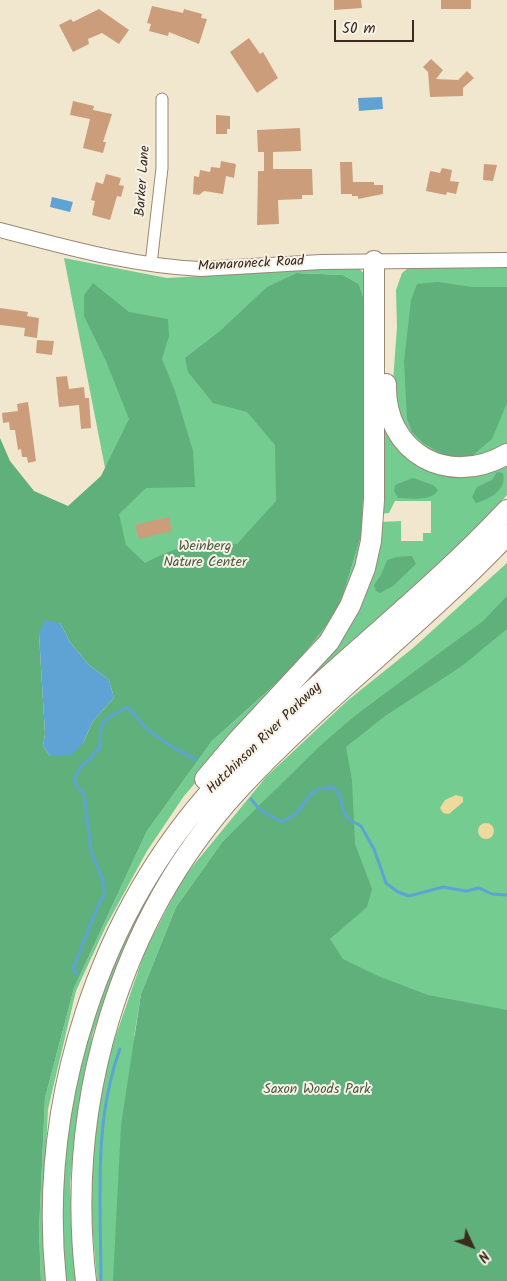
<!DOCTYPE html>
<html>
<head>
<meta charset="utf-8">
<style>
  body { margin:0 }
  #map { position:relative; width:507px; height:1281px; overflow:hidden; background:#f1e7ce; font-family:Kalam,sans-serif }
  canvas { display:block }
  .north { position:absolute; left:447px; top:1221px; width:50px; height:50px; -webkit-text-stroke:4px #f7f3e8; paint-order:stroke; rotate:133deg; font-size:14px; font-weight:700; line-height:20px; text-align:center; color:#3b2a1e }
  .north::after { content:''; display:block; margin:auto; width:18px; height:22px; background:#3b2a1e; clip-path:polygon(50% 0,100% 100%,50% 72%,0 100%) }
  .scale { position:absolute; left:334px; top:20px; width:80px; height:22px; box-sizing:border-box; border:2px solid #3b2a1e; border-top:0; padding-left:6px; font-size:15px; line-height:18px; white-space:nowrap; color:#3b2a1e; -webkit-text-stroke:4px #f7f3e8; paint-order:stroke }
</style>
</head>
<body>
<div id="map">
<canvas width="507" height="1281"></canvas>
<div class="north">N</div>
<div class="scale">50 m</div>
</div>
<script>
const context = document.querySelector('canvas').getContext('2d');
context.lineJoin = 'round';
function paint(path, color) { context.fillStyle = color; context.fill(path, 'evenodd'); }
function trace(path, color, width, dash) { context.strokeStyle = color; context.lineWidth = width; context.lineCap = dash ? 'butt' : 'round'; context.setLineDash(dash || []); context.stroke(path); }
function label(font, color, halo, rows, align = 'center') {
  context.font = font + ' Kalam,sans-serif'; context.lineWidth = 4; context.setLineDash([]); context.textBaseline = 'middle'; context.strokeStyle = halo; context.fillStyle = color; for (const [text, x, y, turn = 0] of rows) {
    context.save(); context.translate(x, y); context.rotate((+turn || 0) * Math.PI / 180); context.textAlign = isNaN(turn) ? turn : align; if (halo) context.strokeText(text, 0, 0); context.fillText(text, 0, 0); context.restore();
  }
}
const green = new Path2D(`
  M64 258 167 278 358 267 365 275 370 286 369 509 364 544 353 586 337 616 314 650 264 703 184 796 147 851 106 926 76 991 48 1109 44 1194 45 1281H41L39 1232 45 1098 74 988 147 831 212 741 290 671 338 611 362 533 368 312 359 284 343 275 296 273 266 288 313 633 161 767 139 627 54 545 115 519Z
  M411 266H507V445L472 463 440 461 400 425 392 395 397 327 396 290 402 273Z
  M383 418 405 454 507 460V495L478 527 276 712 314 667 379 522 401 521V541H423V533H431V501H395L389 513 379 514Z
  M507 563V1281H97L90 1200 96 1116 112 1047 145 951 183 878 266 777 347 701 413 648ZM431 660 248 831 134 1037 141 994 176 907 223 841 358 713Z
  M169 868 130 937 93 1033 75 1136 70 1183 76 1281H65C55 1198 66 1100 91 1021 108 969 136 921 161 873Z`);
const forest = new Path2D(`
  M296 273 343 275 359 284 368 312 362 533 338 611 290 671 212 741 147 831 74 988 45 1098 39 1231 41 1281H0V438L10 461 34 491 68 506 101 476 129 419 106 361 84 316V295L93 283 129 312 168 319 169 336 162 359 175 391 193 451 195 487 146 488 119 514 126 545 145 563C180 545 197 540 237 544L276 501 275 445 247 412 213 403 188 372 185 358 220 331 267 287ZM60 623 70 642 89 665 109 680 114 698 93 721 83 743 50 756 43 746 45 734 39 634Z
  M438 282 472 287H507V403L492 439 472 456 447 457 423 443 412 432 407 419 404 361 411 300 417 284Z
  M497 472 503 473C507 490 490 499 476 503L472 497 477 487 492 480Z
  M413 478 433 485 438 490C431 502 410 498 398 498L394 491 395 485Z
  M412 556 416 564 393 586 380 593 376 591 374 585 381 575 387 560 397 557Z
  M507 596V629L462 666 385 716 346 747 352 780 355 844 372 889 367 907 330 939 343 959 378 976 428 995 507 1010V1281H113L121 1125 141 994 176 907 223 841 321 745 358 713 483 621Z`);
const sand = new Path2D(`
  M456 795 463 797V802L449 814 443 813 440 808 445 800Z
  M478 831a8 8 0 1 1 16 0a8 8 0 1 1-16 0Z`);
const water = new Path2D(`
  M382 97 383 109 359 111 358 98Z
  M52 197 73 202 70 212 50 207Z
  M45 620 60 623 70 642 89 665 109 680 114 698 93 721 83 743 72 755 50 756 43 746 45 734 39 634Z`);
const stream = new Path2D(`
  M251 799 260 810 282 822 296 814 310 795 318 789 333 787 340 795 343 810 348 819 361 826 374 849 386 883 398 892 409 896 443 887 466 891 479 888 492 894 507 895
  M77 974 73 969C84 944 91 917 105 893L103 881 91 851 84 793 77 787 74 779 82 765 90 760 93 754 100 748C100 717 101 723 127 707 135 713 138 721 145 727 160 741 179 750 196 760
  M101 1281C101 1204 93 1122 120 1049`);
const building = new Path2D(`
  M334 0H361L362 8 334 10Z
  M441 0H471V9H441Z
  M152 6 183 13 184 9 202 14 201 18 207 19 199 44 169 32 168 36 149 31 151 24 147 23Z
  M99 9 129 30 119 44 102 33 88 39 89 44 73 52 59 25 71 19 73 22Z
  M249 38 260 54 263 52 278 78 257 93 230 52Z
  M431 59 443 70 436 79 458 80 467 71 474 78 463 88V96L430 97 428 72 423 67Z
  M73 101 94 106 93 110 112 114 103 142H106L103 153 83 148 90 119 70 115Z
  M216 115 230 116V129H227V134H216Z
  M300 128 301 151 273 152V169H312L313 195H302V199L278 200 279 224 257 225 258 171H264V152H258L257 130Z
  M221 161 236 164 234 178 226 176 223 194 204 191 199 195 193 194 194 176 199 177 200 170 210 172 211 167 220 168Z
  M340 162H352L353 182H374V185H383V194L358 199V196H352V194H341Z
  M484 164 497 165 493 181 483 180Z
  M442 168 452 170 450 181 459 182 456 194 447 192 446 195 426 191 430 171 440 173Z
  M106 174 121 178 119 185 124 186 121 197 117 196 110 220 92 215 95 201 91 200 96 182 103 184Z
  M0 308 28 312 27 316 39 318 37 338 24 336 25 328 0 325Z
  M37 340 54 341 52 355 36 353Z
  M67 376 69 389 84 387 85 398H89L91 428 81 429 79 405 59 407 56 377Z
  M28 402 36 461 28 463 27 457H22L21 449 18 450 15 430H10L9 422 3 423 2 413 18 411 17 404Z
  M169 517 172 531 139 539 135 525Z`);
const minor = new Path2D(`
  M151 264 162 168V99`);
const tertiary = new Path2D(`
  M0 230C66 247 132 266 201 269L321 262 507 260`);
const motorway = new Path2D(`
  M386 384C384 453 448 488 507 454
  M205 779 238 740 329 642 350 606 365 568 371 541 374 500V261
  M56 1281C38 1103 97 914 220 781 309 684 417 606 507 510
  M86 1281C65 1106 118 921 238 790 322 699 422 625 507 535`);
const streetNames = [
  ["Barker Lane",144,181,-86],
  ["Mamaroneck Road",251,265,-3],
  ["Hutchinson River Parkway",265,739,-44]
];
const parkNames = [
  ["Weinberg",205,548],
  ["Nature Center",205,564],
  ["Saxon Woods Park",317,1091]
];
paint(green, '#75cc91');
paint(forest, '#60b07b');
paint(sand, '#eeda9e');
paint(water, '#5ea3d3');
trace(stream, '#5ea3d3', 3);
paint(building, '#cb9d7b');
trace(minor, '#968876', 13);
trace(tertiary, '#968876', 16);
trace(motorway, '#968876', 22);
trace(minor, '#fff', 11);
trace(tertiary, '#fff', 14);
trace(motorway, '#fff', 20);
label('14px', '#3b2a1e', '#f7f3e8', streetNames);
label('14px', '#4c5b40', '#f7f3e8', parkNames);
</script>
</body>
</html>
